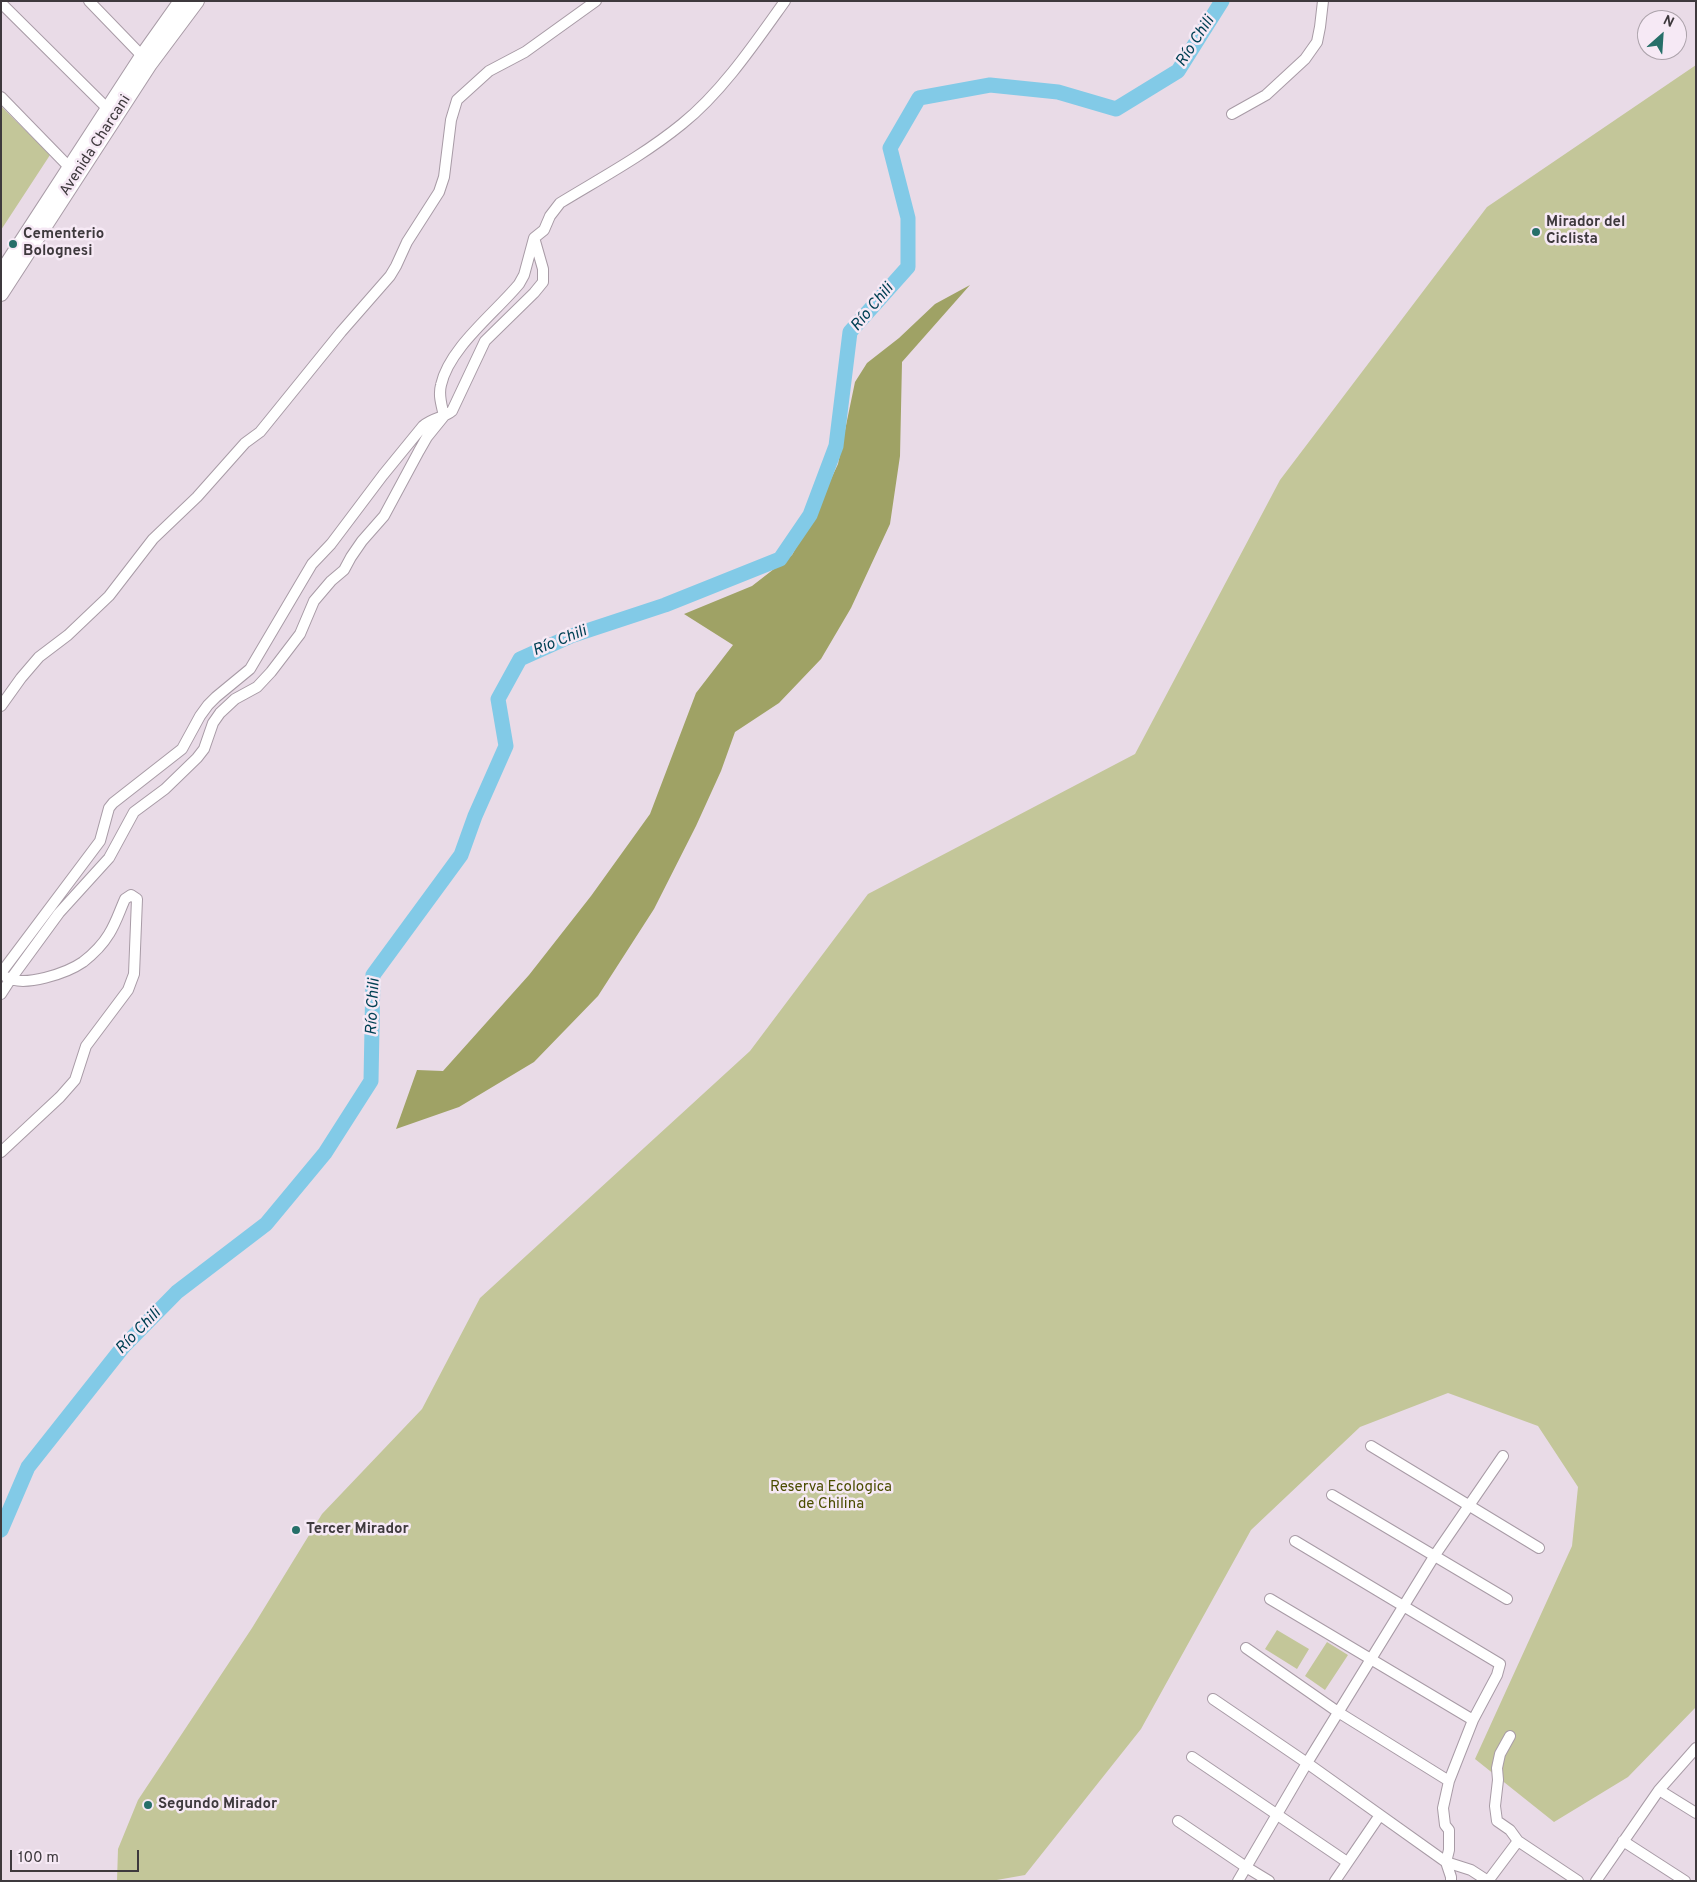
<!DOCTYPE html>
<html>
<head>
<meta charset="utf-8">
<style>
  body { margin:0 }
  #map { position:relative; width:1697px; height:1882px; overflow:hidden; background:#e9dbe7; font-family:Overpass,sans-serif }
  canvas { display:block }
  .frame { position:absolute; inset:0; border:2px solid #3e393d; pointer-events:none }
  .north { position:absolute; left:1637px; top:10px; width:50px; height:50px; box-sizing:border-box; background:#f6e9f5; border:1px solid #aca3ab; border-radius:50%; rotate:26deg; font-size:14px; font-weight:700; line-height:20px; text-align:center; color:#3e393d }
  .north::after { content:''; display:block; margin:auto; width:18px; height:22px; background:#266f69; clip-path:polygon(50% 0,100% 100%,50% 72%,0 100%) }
  .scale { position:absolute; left:10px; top:1850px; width:129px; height:22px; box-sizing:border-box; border:2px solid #3e393d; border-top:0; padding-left:6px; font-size:15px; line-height:18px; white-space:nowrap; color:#3e393d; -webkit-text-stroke:4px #f6e9f5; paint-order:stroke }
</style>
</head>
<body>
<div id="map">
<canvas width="1697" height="1882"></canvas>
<div class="frame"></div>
<div class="north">N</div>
<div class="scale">100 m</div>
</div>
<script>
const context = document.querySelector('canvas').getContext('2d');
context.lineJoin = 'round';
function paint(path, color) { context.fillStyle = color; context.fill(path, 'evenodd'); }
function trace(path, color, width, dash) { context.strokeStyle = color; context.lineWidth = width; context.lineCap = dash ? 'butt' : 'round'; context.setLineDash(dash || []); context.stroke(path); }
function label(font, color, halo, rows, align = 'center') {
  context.font = font + ' Overpass,sans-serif'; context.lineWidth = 5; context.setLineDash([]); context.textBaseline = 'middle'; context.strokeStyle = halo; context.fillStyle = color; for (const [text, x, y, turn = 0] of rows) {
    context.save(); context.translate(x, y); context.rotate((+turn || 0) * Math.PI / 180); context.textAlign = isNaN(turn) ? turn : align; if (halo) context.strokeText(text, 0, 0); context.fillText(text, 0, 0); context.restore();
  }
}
const green = new Path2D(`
  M1696 65V1707L1628 1777 1554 1822 1475 1759 1572 1546 1578 1487 1538 1426 1448 1393 1360 1427 1251 1530 1141 1729 1025 1875 991 1881H117L118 1849 138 1800 252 1628 322 1514 422 1409 480 1298 750 1051 868 894 1135 754 1280 480 1487 207Z
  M1 106 50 155 1 230Z
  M1277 1630 1309 1649 1297 1669 1265 1649Z
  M1327 1642 1348 1655 1325 1690 1305 1676Z`);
const forest = new Path2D(`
  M970 285 902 362 900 456 890 524 851 608 821 659 779 703 735 732 721 771 696 826 654 909 598 996 534 1062 459 1107 396 1129 417 1070 443 1071 529 975 591 896 650 814 696 693 733 645 684 614 752 586 792 555 815 513 838 464 855 382 867 363 899 338 935 304Z`);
const river = new Path2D(`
  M1 1530 28 1467 123 1347 177 1292 266 1224 325 1153 371 1081 373 975 461 855 475 816 506 746 498 699 520 659 571 636 665 605 780 559 810 515 836 446 850 332 908 267V218L890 148 919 98 990 85 1058 92 1116 109 1178 71 1222 1`);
const minor = new Path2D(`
  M89 1 146 60
  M1 3 112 113
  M1 97 74 172
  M1232 114 1266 95 1305 59 1317 42 1320 27 1323 1
  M1 706 21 678 39 657 68 635 109 596 153 539 197 497 245 443 260 432 341 332 390 276 396 266 407 242 439 192 444 177 451 120 457 100 489 71 525 52 596 1
  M1 973 100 841 109 808 113 803 182 749 200 716 208 705 216 697 250 669 312 564 331 544 383 475 423 426C434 417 444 418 452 411L485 341 534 293 543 282V269L535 241
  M1 994 10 980 59 913 109 858 134 812 165 789 197 758 204 749 213 723 220 713 235 699 257 687 271 672 300 634 314 601 331 581 344 570 351 557 362 541 384 516 419 451 427 437 444 416C442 406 438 396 441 385 449 348 495 313 519 284L524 275 534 238 544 230 550 216 560 203C601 178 644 155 682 124 722 92 755 43 785 1
  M1 1152 60 1097 75 1080 86 1046 128 990 134 974 137 899 131 895 125 899C120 910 116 923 109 934 103 944 92 955 83 962 67 973 24 988 6 977
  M1371 1446 1539 1548
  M1332 1495 1507 1599
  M1295 1541 1500 1664 1497 1675 1473 1720 1449 1781 1443 1808 1445 1825 1449 1830V1850L1446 1862 1471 1870 1488 1881
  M1270 1599 1473 1720
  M1246 1648 1338 1712 1449 1781
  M1213 1699 1307 1763 1446 1862 1451 1877V1881
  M1510 1736 1500 1754 1497 1768 1498 1780 1495 1806 1497 1821 1510 1830 1518 1841
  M1192 1757 1347 1862
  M1659 1790 1696 1813
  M1178 1821 1246 1867 1269 1881
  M1623 1841 1685 1881
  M1238 1881 1307 1763 1435 1555 1503 1456
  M1335 1881 1380 1815
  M1488 1881 1518 1841 1578 1881
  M1596 1881 1659 1790 1696 1748`);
const secondary = new Path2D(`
  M1 273 142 56 181 1
  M1 294 150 64 197 1`);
const markers = [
  [1536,232,5,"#266f69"],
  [13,244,5,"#266f69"],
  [296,1530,5,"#266f69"],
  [148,1805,5,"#266f69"]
];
const streetNames = [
  ["Avenida Charcani",96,146,-57]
];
const poiNames = [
  ["Mirador del",1546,223],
  ["Ciclista",1546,240],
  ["Cementerio",23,235],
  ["Bolognesi",23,252],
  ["Tercer Mirador",306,1530],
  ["Segundo Mirador",158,1805]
];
const parkNames = [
  ["Reserva Ecologica",831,1488],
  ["de Chilina",831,1505]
];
const waterNames = [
  ["Río Chili",1196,42,-57],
  ["Río Chili",873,308,-50],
  ["Río Chili",560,642,-22],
  ["Río Chili",374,1007,-87],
  ["Río Chili",139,1332,-46]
];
paint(green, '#c3c699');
paint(forest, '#9fa265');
trace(river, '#82cae7', 15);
trace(minor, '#a89ba6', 12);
trace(secondary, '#a89ba6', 16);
trace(minor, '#fff', 10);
trace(secondary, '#fff', 14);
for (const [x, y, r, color] of markers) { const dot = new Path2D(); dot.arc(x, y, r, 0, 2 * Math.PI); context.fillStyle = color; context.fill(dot); trace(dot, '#f6e9f5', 2); }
label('15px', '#3e393d', '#f6e9f5', streetNames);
label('bold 15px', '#3e393d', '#f6e9f5', poiNames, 'left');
label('15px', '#4b4d00', '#f6e9f5', parkNames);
label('italic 16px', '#004054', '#f6e9f5', waterNames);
</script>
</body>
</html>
